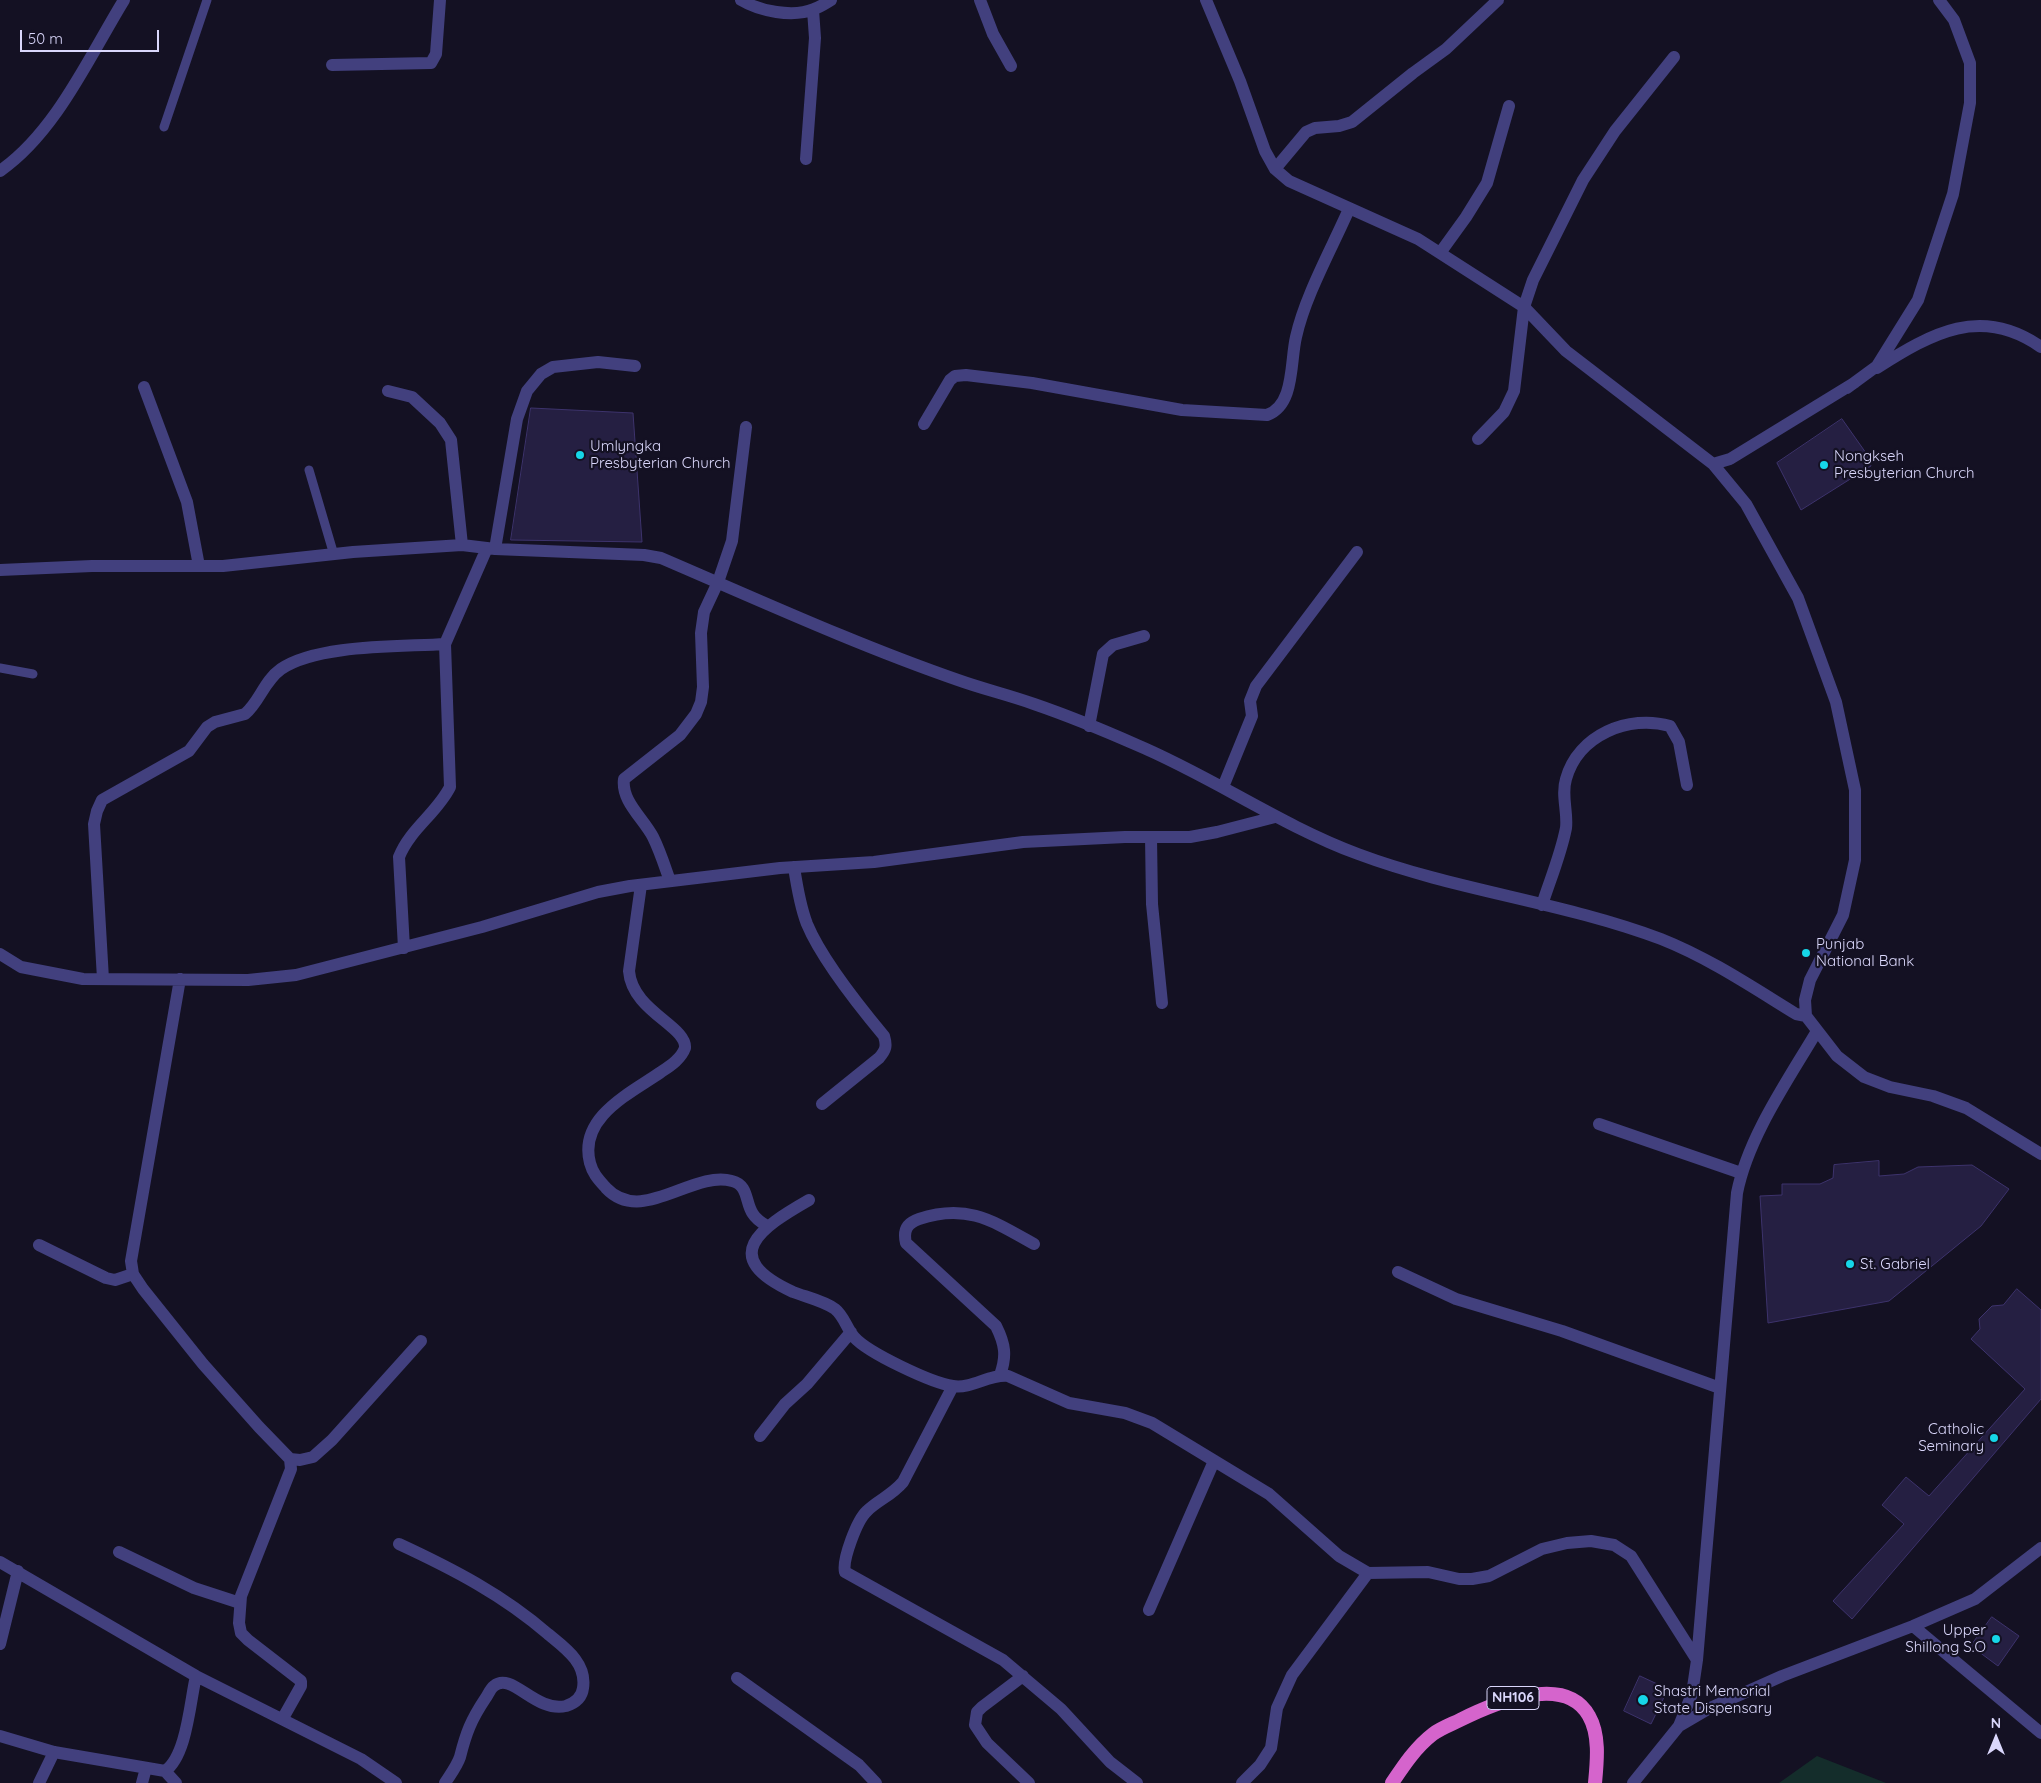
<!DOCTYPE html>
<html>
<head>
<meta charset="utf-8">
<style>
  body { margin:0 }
  #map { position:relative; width:2041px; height:1783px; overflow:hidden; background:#141123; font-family:Quicksand,sans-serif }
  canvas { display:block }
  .north { position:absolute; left:1971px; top:1713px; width:50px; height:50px; -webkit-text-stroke:4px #141123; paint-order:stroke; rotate:0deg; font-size:14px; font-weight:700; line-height:20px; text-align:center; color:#dad7fb }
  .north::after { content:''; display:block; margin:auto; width:18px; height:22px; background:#dad7fb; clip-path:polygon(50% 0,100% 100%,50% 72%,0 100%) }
  .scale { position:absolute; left:20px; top:30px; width:139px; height:22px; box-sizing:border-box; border:2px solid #dad7fb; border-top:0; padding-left:6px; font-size:15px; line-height:18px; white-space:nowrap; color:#dad7fb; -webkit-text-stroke:4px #141123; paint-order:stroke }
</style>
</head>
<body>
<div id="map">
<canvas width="2041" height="1783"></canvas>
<div class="north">N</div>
<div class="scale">50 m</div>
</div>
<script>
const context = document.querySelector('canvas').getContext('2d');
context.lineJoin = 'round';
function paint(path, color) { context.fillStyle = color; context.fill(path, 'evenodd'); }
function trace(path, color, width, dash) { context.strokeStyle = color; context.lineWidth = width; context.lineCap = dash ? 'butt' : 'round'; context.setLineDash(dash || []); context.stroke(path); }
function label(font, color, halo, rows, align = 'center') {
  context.font = font + ' Quicksand,sans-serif'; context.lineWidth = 4.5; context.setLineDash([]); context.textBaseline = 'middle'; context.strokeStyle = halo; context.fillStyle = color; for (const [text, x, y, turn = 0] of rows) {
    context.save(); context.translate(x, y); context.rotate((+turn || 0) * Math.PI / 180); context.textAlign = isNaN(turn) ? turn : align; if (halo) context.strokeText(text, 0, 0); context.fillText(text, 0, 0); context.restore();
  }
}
const green = new Path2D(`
  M1817 1756 1886 1783H1779Z`);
const building = new Path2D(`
  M531 408 633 413 642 542 511 540Z
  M1842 419 1866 453 1871 466 1801 510 1777 463Z
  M1879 1161V1176L1904 1174 1918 1167 1972 1165 2009 1189 1981 1226 1889 1301 1768 1323 1760 1196 1782 1195V1184H1820L1833 1178 1834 1165Z
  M2017 1289 2041 1310V1399L1852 1619 1833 1601 1904 1524 1882 1505 1906 1477 1929 1496 2025 1389 1971 1339 1980 1329 1979 1319 1992 1306 2003 1305Z
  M1992 1617 2019 1636 1998 1666 1971 1646Z
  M1640 1676 1668 1689 1651 1724 1624 1711Z`);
const service = new Path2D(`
  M164 127 207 0
  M309 470 334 555
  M0 668 33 674`);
const minor = new Path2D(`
  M741 0C759 11 793 18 814 9 820 7 826 3 831 0
  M980 0 993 34 1011 66
  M1206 0 1240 81 1265 151 1275 169 1289 181 1418 239 1524 307 1566 351 1713 464 1746 504 1798 598 1836 702 1855 790V860L1843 915 1810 980 1805 1000 1806 1016 1837 1056 1864 1077 1890 1087 1933 1096 1966 1108 2041 1154
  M332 65 431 63 436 54 440 0
  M806 159 815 38 813 10
  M1275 169 1306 132 1315 128 1339 126 1352 122 1413 73 1446 49 1498 0
  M0 171C56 132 89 57 124 0
  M1440 253 1466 217 1487 183 1509 106
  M1877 368C1932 333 1981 305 2041 347
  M144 387 187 502 199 566
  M1847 388 1877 366 1918 300 1953 194 1970 103V63L1954 20 1939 0
  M388 391 412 397 440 423 451 440 462 545
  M924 424 950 380 955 376 966 375 1032 383 1182 410 1267 415C1295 405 1290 362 1296 337 1305 296 1332 248 1349 209
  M1478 439 1504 412 1514 391 1524 307 1533 280 1583 180 1615 131 1674 57
  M1713 464 1730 459 1854 383
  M495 549 517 419 527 391 541 374 553 367 598 362 635 366
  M0 570 92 566H223L353 552 462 545 495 549 644 555 661 558C759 600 857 645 958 680 983 689 1009 695 1034 704 1069 716 1103 730 1137 745 1213 777 1280 825 1358 854 1457 891 1563 902 1661 939 1709 958 1752 987 1796 1014L1806 1016
  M1089 726 1103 654 1113 645 1144 636
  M1223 787 1252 716 1250 701 1256 686 1357 552
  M1151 837 1152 904 1162 1003
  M794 867C797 887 800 906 807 924 822 960 859 1006 884 1036 887 1046 886 1050 879 1058L822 1104
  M670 881C665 867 660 851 653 837 643 818 621 801 624 779L680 735 696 714 701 702 703 687 701 633 704 612 718 582 732 541 746 427
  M641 885 629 971C632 1011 687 1026 685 1048 681 1059 670 1066 661 1072 631 1093 578 1117 590 1163 593 1174 598 1179 606 1188 642 1226 692 1170 732 1181 749 1185 745 1203 753 1214 756 1219 762 1223 767 1226
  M1542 905C1550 880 1561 854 1566 828 1568 812 1561 795 1566 779 1578 735 1629 714 1670 726L1679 742 1687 785
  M404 948 399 857C410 829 437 813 450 787L445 644 487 548
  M0 954 21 967 83 979 248 980 296 975 482 927 598 892 630 886 780 868 874 862 1023 842 1125 837H1190L1217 832 1275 817
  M103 979 94 824 97 811 102 800 189 751 207 727 215 722 245 714C260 701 264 681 281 669 318 644 400 647 445 644
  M180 979 131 1261 133 1274 143 1289 203 1364 259 1427 290 1459 291 1469 241 1596 239 1623 241 1633 248 1640 301 1681V1686L283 1718
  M1599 1124 1741 1173
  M809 1200C760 1228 717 1257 793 1292 806 1297 824 1301 835 1309 844 1316 847 1329 854 1337 868 1353 932 1383 953 1386 972 1389 989 1374 1008 1376L1069 1403 1125 1413 1152 1423 1269 1494 1339 1556 1368 1573 1428 1572 1459 1579H1472L1489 1576 1542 1549 1567 1543 1591 1541 1614 1545 1631 1556 1697 1660
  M39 1245 106 1278 115 1280 133 1274
  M1398 1272 1456 1299 1562 1331 1720 1388
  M1000 1375C1007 1356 1005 1344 996 1326L906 1243C903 1231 907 1223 919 1219 967 1203 993 1221 1034 1244
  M953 1386 903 1482C891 1496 878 1500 867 1511 857 1520 842 1560 845 1572L1003 1660 1061 1709 1110 1762 1137 1783
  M760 1436 785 1404 807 1384 851 1332
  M290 1459 300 1460 313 1457 332 1440 421 1341
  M399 1544C453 1569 503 1595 548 1634 565 1648 587 1663 583 1688 582 1697 575 1703 566 1706 535 1713 512 1671 494 1686 490 1689 488 1695 485 1699 471 1720 466 1733 460 1757 457 1766 450 1775 445 1783
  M119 1552 194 1588 240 1603
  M0 1562 196 1676 361 1759 396 1783
  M1149 1610 1214 1461
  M1913 1626 2041 1733
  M0 1644 18 1571
  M1023 1676 982 1707 977 1712 975 1725 987 1743 1029 1783
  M737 1678 859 1765 876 1783
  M1679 1726 1708 1709 1782 1676 1913 1626 1975 1599 2041 1548
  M0 1736 54 1752 165 1771C187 1756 190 1701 196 1676
  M165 1771 176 1783
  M39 1783 54 1752
  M142 1783 146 1768
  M1242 1783 1260 1765 1271 1748 1277 1708 1292 1675 1368 1573
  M1633 1783 1679 1726 1692 1694 1697 1660 1737 1193C1748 1137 1788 1080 1817 1031`);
const trunk = new Path2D(`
  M1392 1783C1404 1765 1416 1747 1433 1734 1441 1728 1452 1724 1460 1720 1492 1704 1565 1672 1589 1716 1600 1735 1597 1762 1595 1783`);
const markers = [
  [580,455,5,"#16d6e8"],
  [1824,465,5,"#16d6e8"],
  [1806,953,5,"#16d6e8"],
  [1850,1264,5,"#16d6e8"],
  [1994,1438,5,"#16d6e8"],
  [1996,1639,5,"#16d6e8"],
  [1643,1700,6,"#16d6e8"]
];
const shields = [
  [1513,1698,52]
];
const shieldNames = [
  ["NH106",1513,1698]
];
const poiNames = [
  ["Umlyngka",590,446],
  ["Presbyterian Church",590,463],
  ["Nongkseh",1834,456],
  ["Presbyterian Church",1834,473],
  ["Punjab",1816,944],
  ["National Bank",1816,961],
  ["St. Gabriel",1860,1264],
  ["Catholic",1984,1429,"right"],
  ["Seminary",1984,1446,"right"],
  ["Upper",1986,1630,"right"],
  ["Shillong S.O",1986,1647,"right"],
  ["Shastri Memorial",1654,1691],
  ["State Dispensary",1654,1708]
];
paint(green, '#142d2b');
paint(building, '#251f42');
trace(building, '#3d336c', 1);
trace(service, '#42407e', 9);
trace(minor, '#42407e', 12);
trace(trunk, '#d564cc', 14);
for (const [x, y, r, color] of markers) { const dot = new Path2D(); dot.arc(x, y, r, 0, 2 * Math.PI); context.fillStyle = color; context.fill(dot); trace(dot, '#141123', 2); }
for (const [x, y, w] of shields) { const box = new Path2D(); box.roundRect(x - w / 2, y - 11.5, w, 23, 4); context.fillStyle = '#141123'; context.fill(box); trace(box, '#dad7fb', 1); }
label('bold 14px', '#dad7fb', null, shieldNames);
label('15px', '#dad7fb', '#141123', poiNames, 'left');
</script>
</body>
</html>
